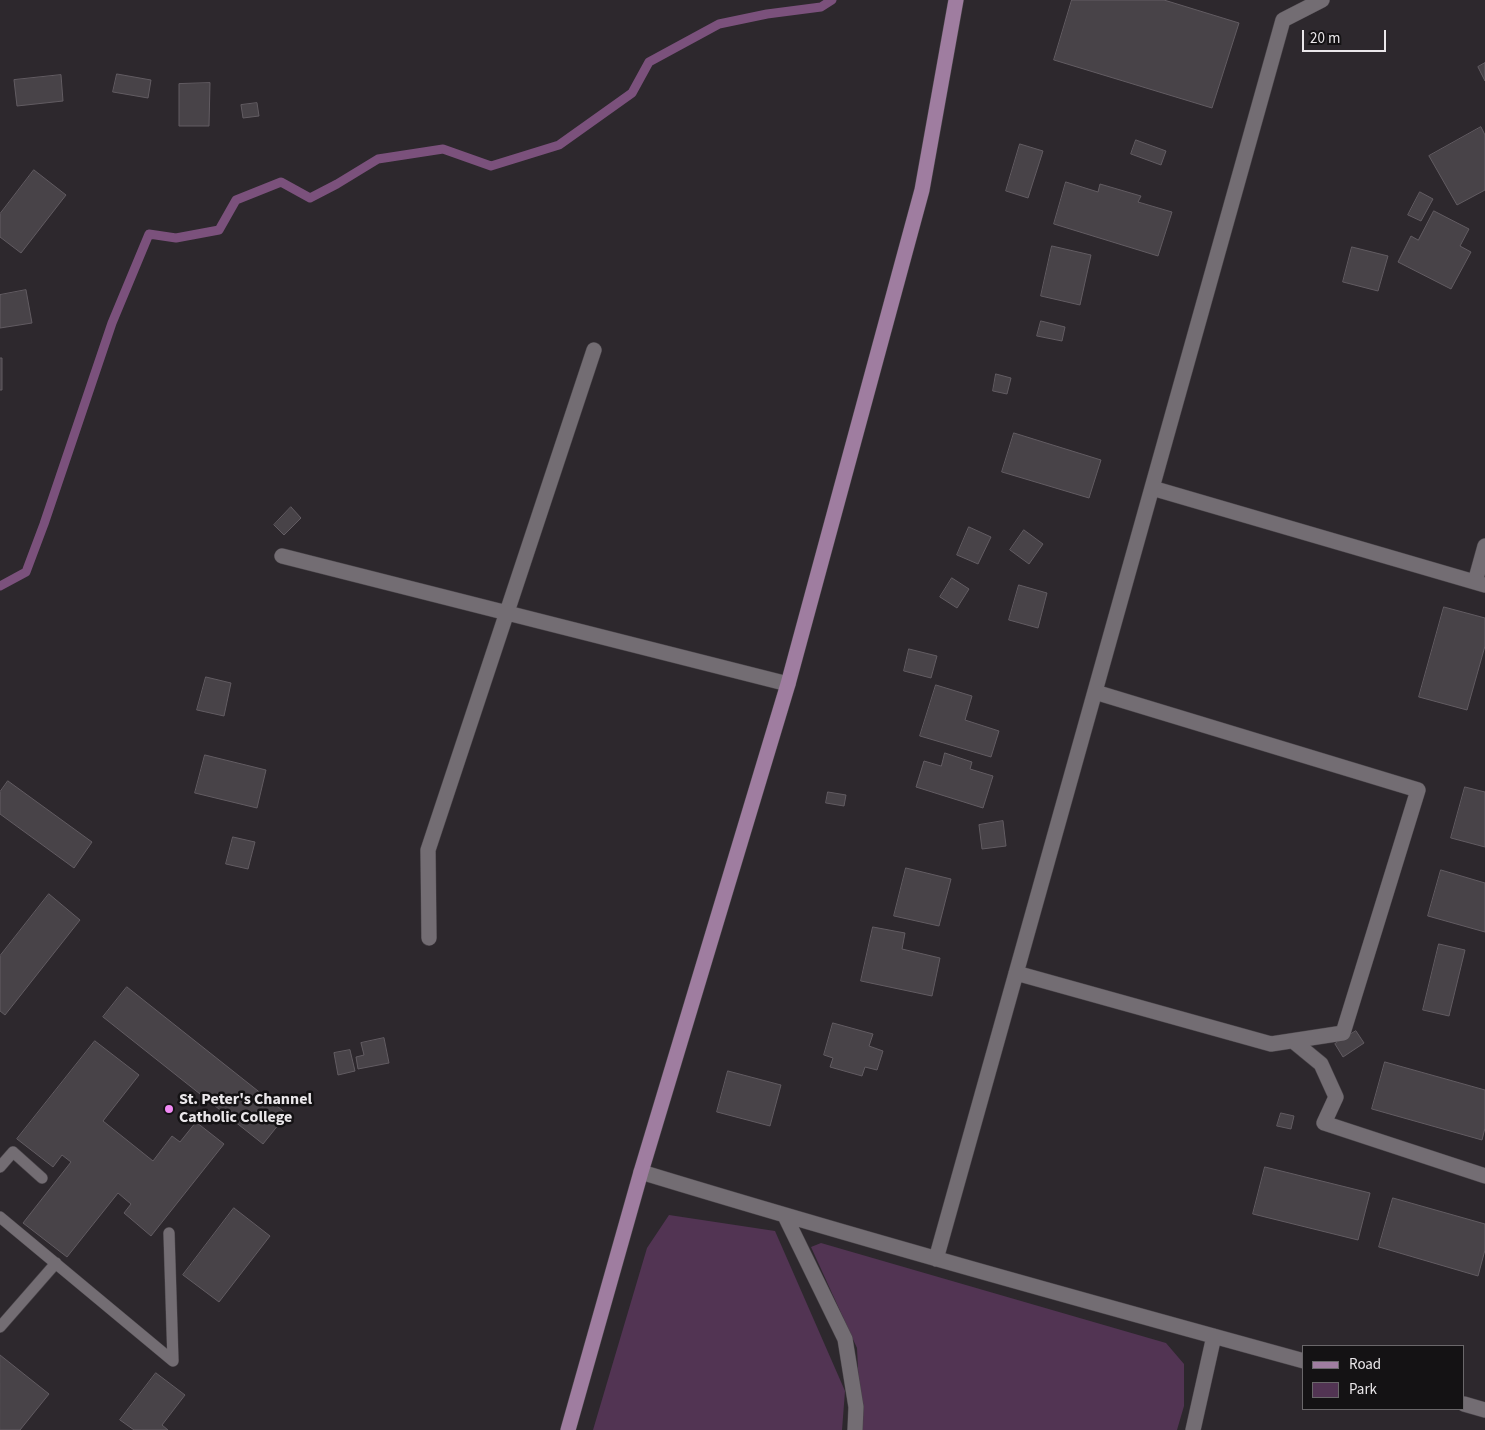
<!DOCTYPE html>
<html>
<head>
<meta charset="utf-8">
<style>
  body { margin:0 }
  #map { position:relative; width:1485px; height:1430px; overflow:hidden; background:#2d282d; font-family:"Source Sans 3",sans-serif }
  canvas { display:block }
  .legend { position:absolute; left:1302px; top:1345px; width:162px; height:65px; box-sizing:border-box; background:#141214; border:1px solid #6a676a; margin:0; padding:6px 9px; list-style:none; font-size:15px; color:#eae7ea }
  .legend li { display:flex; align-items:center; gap:10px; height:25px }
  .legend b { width:25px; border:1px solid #6a676a }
  .scale { position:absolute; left:1302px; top:30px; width:84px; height:22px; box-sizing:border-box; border:2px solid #eae7ea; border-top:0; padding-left:6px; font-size:15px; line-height:18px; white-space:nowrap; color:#eae7ea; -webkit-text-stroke:4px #141214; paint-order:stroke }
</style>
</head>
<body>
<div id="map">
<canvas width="1485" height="1430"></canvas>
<ul class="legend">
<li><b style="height:6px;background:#9f7da0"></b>Road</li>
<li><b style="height:14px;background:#523453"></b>Park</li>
</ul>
<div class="scale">20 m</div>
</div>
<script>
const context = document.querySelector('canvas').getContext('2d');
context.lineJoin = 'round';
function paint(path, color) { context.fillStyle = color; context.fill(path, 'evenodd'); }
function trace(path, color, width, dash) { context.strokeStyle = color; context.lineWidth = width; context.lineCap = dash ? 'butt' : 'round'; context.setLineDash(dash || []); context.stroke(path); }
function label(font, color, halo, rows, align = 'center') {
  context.font = font + ' "Source Sans 3",sans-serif'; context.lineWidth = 5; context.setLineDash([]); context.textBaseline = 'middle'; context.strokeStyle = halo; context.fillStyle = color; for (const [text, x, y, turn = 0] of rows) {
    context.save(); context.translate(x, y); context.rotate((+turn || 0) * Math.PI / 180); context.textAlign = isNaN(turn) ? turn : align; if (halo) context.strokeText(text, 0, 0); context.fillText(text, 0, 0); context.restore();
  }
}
const green = new Path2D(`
  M669 1215 775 1231 845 1391 842 1430H593L647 1248Z
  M821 1243 1166 1343 1184 1364V1406L1177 1430H861L857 1348 811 1247Z`);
const stream = new Path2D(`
  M0 586 26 572 44 524 112 323 149 234 176 238 219 230 236 200 281 182 310 198 337 184 378 159 443 149 491 166 559 145 632 93 649 62 719 24 767 14 821 7 832 0`);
const building = new Path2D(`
  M1072 0H1164L1239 23 1212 108 1054 60Z
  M1485 63V81L1478 67Z
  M117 74 151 80 148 98 113 92Z
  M61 75 63 101 17 106 14 80Z
  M210 83 209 126H179V84Z
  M257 103 259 116 243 118 241 105Z
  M1481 127 1485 135V190L1457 205 1429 156Z
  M1136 140 1166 151 1161 165 1131 154Z
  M1020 144 1043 151 1028 198 1006 191Z
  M34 170 66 195 21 253 0 237V214Z
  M1066 182 1098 192 1100 184 1141 196 1138 202 1172 212 1158 256 1054 224Z
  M1420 192 1433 199 1421 221 1408 215Z
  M1434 211 1469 229 1460 246 1471 252 1451 289 1398 262 1411 236 1418 240Z
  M1052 246 1091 255 1080 305 1041 296Z
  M1352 247 1388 256 1378 291 1343 282Z
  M26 290 32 323 0 328V295Z
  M1041 321 1065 327 1062 341 1037 336Z
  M0 358H2V390H0Z
  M996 374 1011 378 1007 394 993 391Z
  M1014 433 1101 460 1089 498 1002 472Z
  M291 507 301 518 284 535 274 525Z
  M969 527 991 537 978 564 957 555Z
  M1024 530 1043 544 1029 564 1010 550Z
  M952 578 969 589 957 608 940 597Z
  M1019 585 1047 593 1038 628 1009 620Z
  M1444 607 1485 618V646L1467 710 1419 697Z
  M909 649 937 656 931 678 904 671Z
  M206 677 231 683 224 716 197 710Z
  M936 685 972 696 965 720 999 731 991 757 920 736Z
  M945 753 972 762 970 769 993 776 983 808 916 787 924 761 941 766Z
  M205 755 266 770 257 808 195 793Z
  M8 781 92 842 74 868 0 814V792Z
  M1465 787 1485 792V847L1451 838Z
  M828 792 846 795 844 806 826 803Z
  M1003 821 1006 846 982 849 979 825Z
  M233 837 255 842 248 869 226 864Z
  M906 868 951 879 939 926 894 916Z
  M1441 870 1485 883V932L1428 916Z
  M49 894 80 920 5 1015 0 1011V956Z
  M873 927 905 933 902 949 940 958 932 996 861 981Z
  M1439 944 1465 950 1449 1016 1423 1010Z
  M127 987 287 1114 263 1144 103 1017Z
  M833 1023 873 1034 869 1046 883 1051 877 1070 865 1067 862 1076 830 1067 833 1058 824 1055Z
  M1356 1031 1364 1043 1343 1057 1335 1044Z
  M384 1038 389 1063 358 1069 356 1057 364 1055 361 1043Z
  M95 1041 139 1075 103 1121 153 1161 172 1136 180 1142 196 1122 224 1144 151 1236 124 1213 131 1204 118 1193 67 1257 23 1223 71 1162 62 1155 53 1167 17 1139Z
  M350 1050 355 1071 338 1075 334 1053Z
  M1385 1062 1485 1090V1128L1482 1140 1372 1109Z
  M728 1071 781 1085 770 1126 717 1112Z
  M1281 1113 1294 1116 1291 1129 1277 1126Z
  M1265 1167 1370 1193 1358 1240 1253 1214Z
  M1393 1198 1485 1224V1250L1478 1276 1379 1247Z
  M234 1208 270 1236 219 1302 183 1275Z
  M0 1355 49 1394 20 1430H0Z
  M156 1373 185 1395 162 1425 168 1430H134L120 1420Z`);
const service = new Path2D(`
  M0 1167 13 1152 42 1178
  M0 1217 173 1361
  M169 1233 173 1361
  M0 1327 56 1263`);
const minor = new Path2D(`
  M1152 488 1485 585
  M282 556 788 684
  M1475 582 1485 546
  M429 938 428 850 594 350
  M1016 973 1271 1044 1343 1033 1418 790 1095 692
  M1293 1041 1321 1064 1336 1097 1324 1123 1485 1176
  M641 1172C861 1239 1082 1300 1304 1361
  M785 1216 845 1339 856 1407 855 1430
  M936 1259 1283 20 1322 0
  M1464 1404 1485 1410
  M1193 1430 1214 1336`);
const primary = new Path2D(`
  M568 1430 641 1172 788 684 922 190 956 0`);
const markers = [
  [169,1109,5,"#f18af4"]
];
const poiNames = [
  ["St. Peter's Channel",179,1100],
  ["Catholic College",179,1118]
];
paint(green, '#523453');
trace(stream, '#7b517c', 9);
paint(building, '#484348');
trace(building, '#625c62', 1);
trace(service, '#494449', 12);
trace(minor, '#494449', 16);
trace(primary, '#494449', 16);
trace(service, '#736d73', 11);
trace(minor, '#736d73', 15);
trace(primary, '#9f7da0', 15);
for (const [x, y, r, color] of markers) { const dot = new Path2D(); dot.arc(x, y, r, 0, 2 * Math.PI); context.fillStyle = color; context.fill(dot); trace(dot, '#141214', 2); }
label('bold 16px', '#eae7ea', '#141214', poiNames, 'left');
</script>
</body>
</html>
